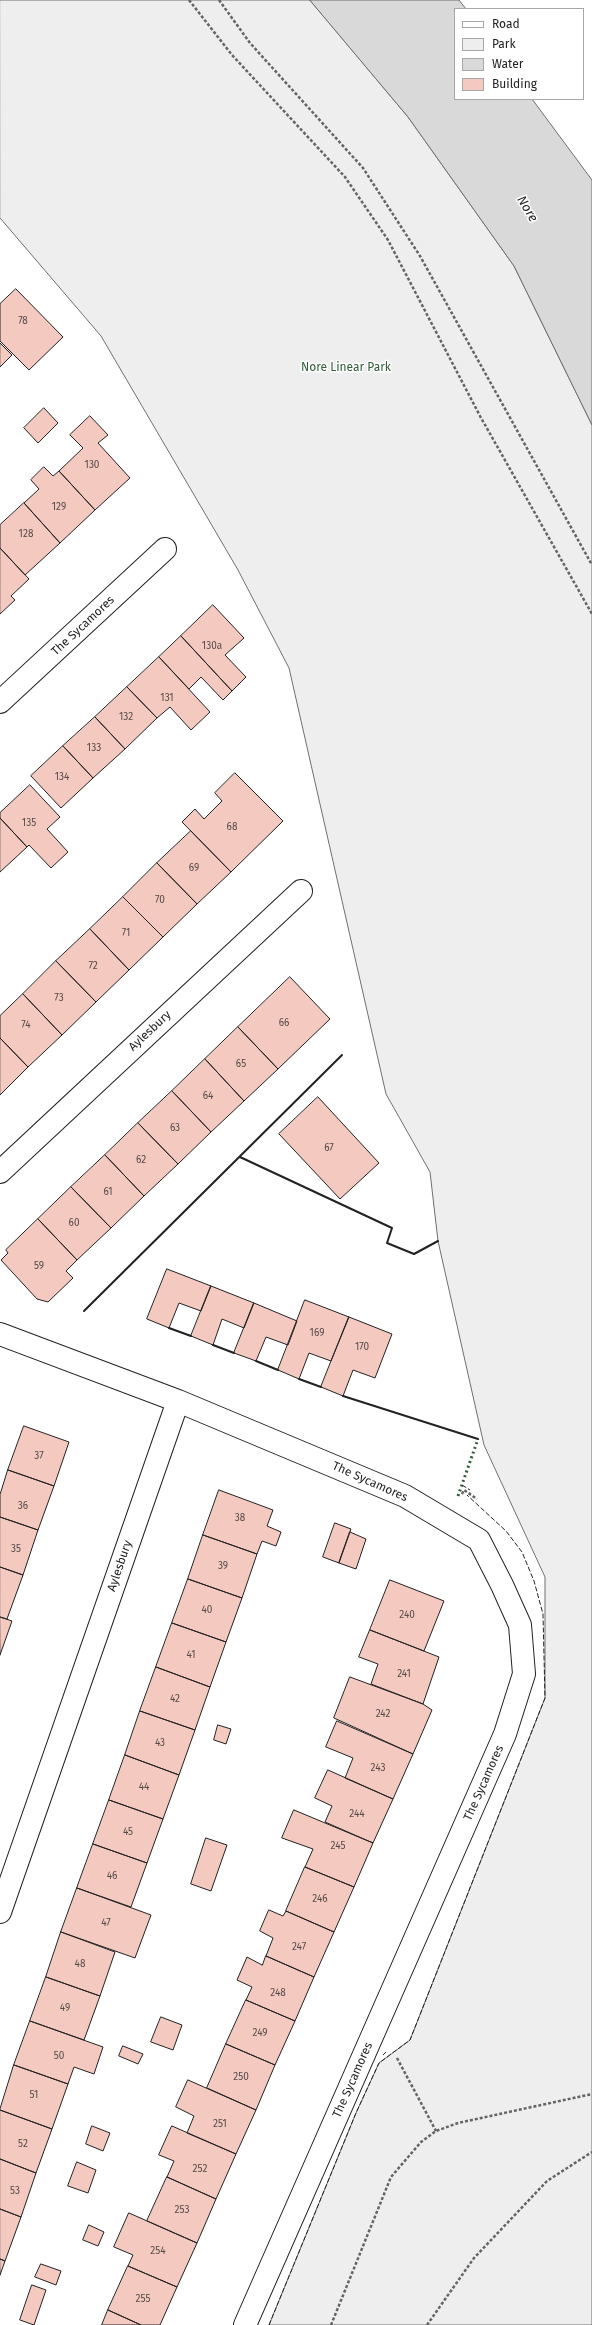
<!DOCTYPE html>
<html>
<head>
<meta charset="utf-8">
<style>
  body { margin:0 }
  #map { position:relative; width:592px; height:2325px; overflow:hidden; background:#fff; font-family:"Fira Sans",sans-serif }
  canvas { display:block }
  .legend { position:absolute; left:454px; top:8px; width:130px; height:92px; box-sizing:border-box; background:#fff; border:1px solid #a7a7a7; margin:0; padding:5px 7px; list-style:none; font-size:12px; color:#222 }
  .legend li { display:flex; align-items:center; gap:8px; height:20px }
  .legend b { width:20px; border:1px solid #a7a7a7 }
</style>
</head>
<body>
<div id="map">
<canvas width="592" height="2325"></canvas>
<ul class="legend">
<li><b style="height:5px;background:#fff"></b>Road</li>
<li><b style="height:11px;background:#eee"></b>Park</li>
<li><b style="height:11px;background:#d9d9d9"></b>Water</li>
<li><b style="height:11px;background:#f3c9c0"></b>Building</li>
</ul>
</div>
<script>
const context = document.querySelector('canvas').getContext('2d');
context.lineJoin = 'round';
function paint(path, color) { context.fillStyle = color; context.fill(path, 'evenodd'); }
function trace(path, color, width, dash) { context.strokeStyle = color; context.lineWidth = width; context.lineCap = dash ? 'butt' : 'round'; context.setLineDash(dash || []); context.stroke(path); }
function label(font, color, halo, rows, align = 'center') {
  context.font = font + ' "Fira Sans",sans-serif'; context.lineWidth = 3; context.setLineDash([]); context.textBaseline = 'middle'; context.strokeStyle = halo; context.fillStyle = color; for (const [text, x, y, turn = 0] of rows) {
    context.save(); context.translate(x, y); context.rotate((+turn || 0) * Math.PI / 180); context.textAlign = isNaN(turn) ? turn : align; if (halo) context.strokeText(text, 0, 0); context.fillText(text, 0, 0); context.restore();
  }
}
const green = new Path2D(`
  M0 0H310L408 117 514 266 592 425V2325H269L356 2113 379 2063 410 2040 545 1698V1577L484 1445 438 1241 430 1172 386 1094 289 668 238 570 101 336 0 218Z`);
const water = new Path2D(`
  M310 0H459L466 9H455V99H532L592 180V425L514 266 408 117Z`);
const building = new Path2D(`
  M16 289 63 337 29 370 0 341V304Z
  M0 343 12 355 0 367Z
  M44 408 58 423 38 443 24 428Z
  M90 416 108 435 98 443 130 478 95 510 59 471 83 448 70 435Z
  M44 467 53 476 59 471 95 510 60 543 24 503 39 489 31 480Z
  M24 503 60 543 25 575 0 548V525Z
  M0 548 29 579 11 596 15 600 0 614Z
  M213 605 244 638 225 655 246 677 232 691 181 636Z
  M181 636 232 691 223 700 201 677 189 689 159 657Z
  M159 657 210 712 191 730 170 707 157 718 127 687Z
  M127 687 157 718 125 749 95 717Z
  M95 717 125 749 93 778 63 746Z
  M63 746 93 778 61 808 31 776Z
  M235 773 283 821 231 872 182 822 195 809 204 819 222 801 215 793Z
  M30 785 60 817 47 829 68 852 51 868 29 845 27 847 0 818V813Z
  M0 818 27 847 0 872Z
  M191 831 231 872 197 904 157 863Z
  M157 863 197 904 163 937 123 897Z
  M123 897 163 937 129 970 90 929Z
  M90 929 129 970 96 1002 56 961Z
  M56 961 96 1002 62 1035 23 994Z
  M290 977 330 1019 278 1069 238 1027Z
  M23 994 62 1035 28 1067 0 1038V1016Z
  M238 1027 278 1069 244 1101 205 1059Z
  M0 1038 28 1067 0 1095Z
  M205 1059 244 1101 211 1132 172 1091Z
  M172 1091 211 1132 178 1164 138 1123Z
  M318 1097 379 1163 340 1199 279 1134Z
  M138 1123 178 1164 144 1196 105 1155Z
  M105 1155 144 1196 111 1228 71 1187Z
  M71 1187 111 1228 77 1260 38 1219Z
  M38 1219 77 1260 66 1271 73 1278 48 1302 37 1299 1 1260 8 1253 6 1250Z
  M167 1269 211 1286 201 1311 179 1303 169 1328 147 1319Z
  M211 1286 254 1303 244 1328 222 1319 213 1345 191 1336Z
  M305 1300 349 1317 331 1361 309 1353 299 1379 278 1370Z
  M254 1303 297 1321 288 1345 266 1337 256 1361 234 1353Z
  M349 1317 392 1334 375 1378 353 1370 343 1396 321 1387Z
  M24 1426 69 1442 54 1486 8 1470Z
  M8 1470 54 1486 38 1530 0 1517V1495Z
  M219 1490 273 1510 267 1526 281 1532 276 1546 262 1541 257 1554 203 1535Z
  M0 1517 38 1530 23 1575 0 1567Z
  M335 1523 351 1529 339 1563 323 1557Z
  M350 1532 366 1539 356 1569 339 1563Z
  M203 1535 257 1554 242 1598 188 1579Z
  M0 1567 23 1575 7 1619 0 1617Z
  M188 1579 242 1598 226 1642 172 1623Z
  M390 1580 444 1601 424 1651 370 1630Z
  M0 1617 12 1621 0 1655Z
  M172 1623 226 1642 210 1687 156 1667Z
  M370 1630 439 1657 423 1704 371 1684 378 1664 359 1657Z
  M156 1667 210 1687 195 1730 140 1711Z
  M350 1677 423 1704 432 1710 413 1754 334 1718Z
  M140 1711 195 1730 179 1775 125 1755Z
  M337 1721 413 1754 393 1799 345 1778 353 1758 326 1747Z
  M218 1725 231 1729 226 1744 214 1740Z
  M125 1755 179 1775 163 1819 109 1800Z
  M328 1770 393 1799 373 1843 325 1822 332 1806 315 1798Z
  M109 1800 163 1819 147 1863 93 1844Z
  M294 1810 373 1843 354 1887 305 1867 313 1849 282 1838Z
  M206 1838 227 1845 211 1891 191 1884Z
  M93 1844 147 1863 131 1907 77 1888Z
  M305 1867 354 1887 334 1932 286 1911Z
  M77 1888 151 1915 135 1958 61 1932Z
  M269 1910 283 1916 286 1911 334 1932 314 1977 266 1956 273 1938 260 1931Z
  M61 1932 115 1952 100 1996 46 1977Z
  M266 1956 314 1977 295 2021 246 2000 252 1987 237 1980 247 1957 262 1965Z
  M46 1977 100 1996 84 2040 30 2021Z
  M246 2000 295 2021 275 2065 226 2044Z
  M161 2017 182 2025 173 2050 151 2042Z
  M30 2021 103 2047 94 2074 74 2067 68 2084 14 2065Z
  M226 2044 275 2065 256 2110 207 2088Z
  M123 2046 143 2054 138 2064 119 2056Z
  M14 2065 68 2084 52 2129 0 2110Z
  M188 2080 256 2110 236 2154 187 2133 194 2116 176 2107Z
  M0 2110 52 2129 36 2173 0 2159Z
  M92 2126 110 2133 103 2151 86 2144Z
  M172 2126 236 2154 216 2199 167 2177 174 2161 159 2155Z
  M0 2159 36 2173 21 2217 0 2209Z
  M77 2162 96 2170 88 2193 68 2186Z
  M167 2177 216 2199 197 2243 147 2221Z
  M0 2209 21 2217 5 2261 0 2259Z
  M129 2213 197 2243 177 2287 128 2266 133 2255 114 2247Z
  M89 2225 104 2232 98 2246 83 2240Z
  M0 2259 5 2261 0 2275Z
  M41 2264 61 2271 56 2285 35 2277Z
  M128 2266 177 2287 160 2325H141L108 2310Z
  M32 2285 46 2290 34 2325 20 2320Z
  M108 2310 141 2325H102Z`);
const path = new Path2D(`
  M189 0 232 55 345 177 388 240 480 416 592 614
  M219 0 250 43 363 168 420 256 592 565
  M462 1494 464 1490 477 1499
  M397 2058 436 2131
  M331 2325 391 2177 421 2142 436 2131 458 2123 592 2094
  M427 2325 474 2258 547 2181 592 2152`);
const street = new Path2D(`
  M0 702 165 549
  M0 1172 301 891
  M0 1334 178 1401 405 1496 479 1540 502 1585 520 1625 524 1674 505 1734 245 2325
  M0 1912 178 1401`);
const hedge = new Path2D(`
  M458 1496 478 1439`);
const fence = new Path2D(`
  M462 1485 470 1490
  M383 2055 386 2052
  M269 2325 356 2113 379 2063 410 2040 545 1698 543 1614 534 1581 522 1552 506 1531 467 1495`);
const wall = new Path2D(`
  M240 1157 392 1228 387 1243 414 1254 438 1241
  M84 1311 342 1055
  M169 1328 191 1336
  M213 1345 234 1353
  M256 1361 278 1370
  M299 1379 321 1387
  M343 1396 478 1439`);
const numberNames = [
  ["78",23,321],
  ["130",92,465],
  ["129",59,507],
  ["128",26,534],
  ["130a",212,646],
  ["131",167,698],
  ["132",126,717],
  ["133",94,748],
  ["134",62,777],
  ["135",29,823],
  ["68",232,827],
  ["69",194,868],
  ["70",160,900],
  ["71",126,933],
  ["72",93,966],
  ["73",59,998],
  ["66",284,1023],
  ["74",26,1025],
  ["65",241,1064],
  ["64",208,1096],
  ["63",175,1128],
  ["67",329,1148],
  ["62",141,1160],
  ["61",108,1192],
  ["60",74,1223],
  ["59",39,1266],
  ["169",317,1333],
  ["170",362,1347],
  ["37",39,1456],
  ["36",23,1506],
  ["38",240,1518],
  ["35",16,1549],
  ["39",223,1566],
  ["40",207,1610],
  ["240",407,1615],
  ["41",191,1655],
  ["241",404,1674],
  ["42",175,1699],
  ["242",383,1714],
  ["43",160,1743],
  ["243",378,1768],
  ["44",144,1787],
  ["244",357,1814],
  ["45",128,1832],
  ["245",338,1846],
  ["46",112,1876],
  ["246",320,1899],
  ["47",106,1923],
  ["247",299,1947],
  ["48",80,1964],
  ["248",278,1993],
  ["49",65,2008],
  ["249",260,2033],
  ["50",59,2056],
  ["250",241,2077],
  ["51",34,2095],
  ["251",220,2124],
  ["52",23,2144],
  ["252",200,2169],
  ["53",15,2191],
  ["253",182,2210],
  ["254",158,2251],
  ["255",143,2299]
];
const parkNames = [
  ["Nore Linear Park",346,368]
];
const streetNames = [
  ["The Sycamores",83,626,-43],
  ["Aylesbury",150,1031,-43],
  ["The Sycamores",370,1482,24],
  ["Aylesbury",120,1566,-71],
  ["The Sycamores",484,1783,-66],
  ["The Sycamores",353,2080,-66]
];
const waterNames = [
  ["Nore",527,209,59]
];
paint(green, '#eee');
trace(green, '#6f6f6f', 1);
paint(water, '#d9d9d9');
trace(water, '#6f6f6f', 1);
paint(building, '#f3c9c0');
trace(building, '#222', 1);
trace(street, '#222', 24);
trace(path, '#646464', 2.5, [3, 2]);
trace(street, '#fff', 22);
trace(hedge, '#2f5e38', 3, [2, 3]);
trace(fence, '#222', 1, [5, 2]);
trace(wall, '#222', 2);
label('10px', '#564c4a', null, numberNames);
label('12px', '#2f5e38', '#fff', parkNames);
label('12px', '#222', '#fff', streetNames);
label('italic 13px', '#222', '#fff', waterNames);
</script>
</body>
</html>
